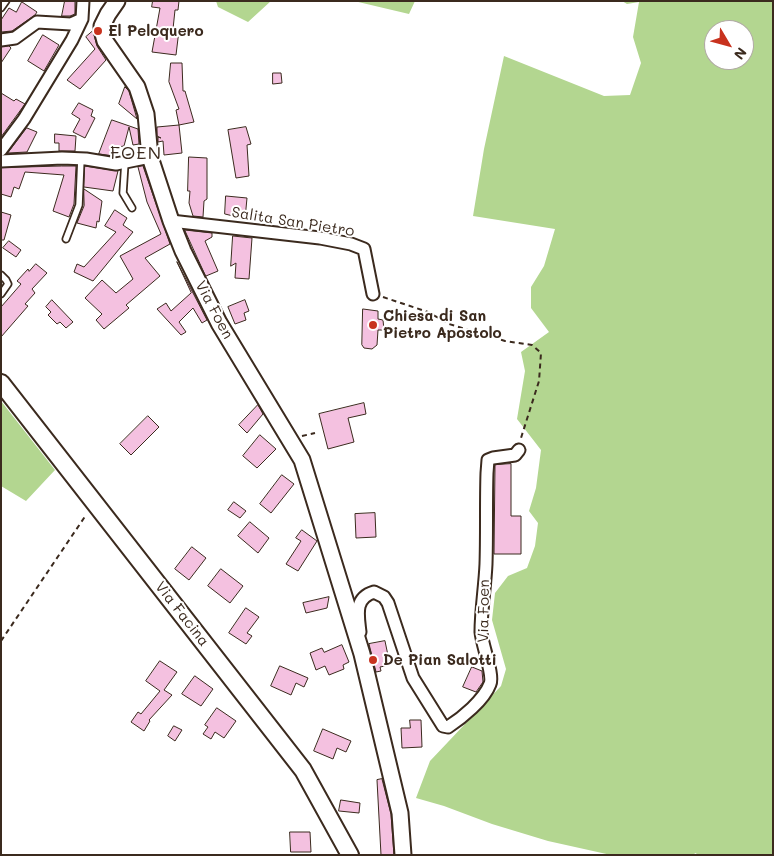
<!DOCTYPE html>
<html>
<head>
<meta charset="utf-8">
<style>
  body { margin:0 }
  #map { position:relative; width:774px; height:856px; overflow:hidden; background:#fff; font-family:Mali,sans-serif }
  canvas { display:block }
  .frame { position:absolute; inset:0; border:2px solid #3b2a1e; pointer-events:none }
  .north { position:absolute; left:704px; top:20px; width:50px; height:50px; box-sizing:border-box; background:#fff; border:1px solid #b1aaa5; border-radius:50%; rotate:127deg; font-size:14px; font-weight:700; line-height:20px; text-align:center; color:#3b2a1e }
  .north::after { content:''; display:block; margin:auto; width:18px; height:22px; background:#c8321e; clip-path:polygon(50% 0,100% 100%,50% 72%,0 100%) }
</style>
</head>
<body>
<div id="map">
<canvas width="774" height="856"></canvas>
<div class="frame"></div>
<div class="north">N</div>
</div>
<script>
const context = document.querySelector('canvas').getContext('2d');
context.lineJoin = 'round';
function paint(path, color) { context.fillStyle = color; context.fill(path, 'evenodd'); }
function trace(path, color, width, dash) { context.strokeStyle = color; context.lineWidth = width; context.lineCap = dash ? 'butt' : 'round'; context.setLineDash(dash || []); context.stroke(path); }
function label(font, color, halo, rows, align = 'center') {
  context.font = font + ' Mali,sans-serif'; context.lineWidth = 4; context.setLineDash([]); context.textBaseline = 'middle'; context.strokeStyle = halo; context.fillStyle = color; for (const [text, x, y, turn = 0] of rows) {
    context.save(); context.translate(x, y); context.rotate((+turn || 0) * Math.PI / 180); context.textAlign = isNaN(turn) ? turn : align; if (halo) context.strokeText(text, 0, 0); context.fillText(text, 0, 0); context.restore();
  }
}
const green = new Path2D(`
  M216 1H271L248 22 218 7Z
  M354 1H415L409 14Z
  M622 1H773V855H699L695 853 694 855H611L548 841 492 824 444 806 416 798 430 761 501 686 506 669 492 620 495 593 508 576 527 568 535 546 538 523 529 511 536 488 541 450 517 419 525 371 521 352 549 332 531 308V287L544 266 555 229 473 216 484 149 504 56 604 96 630 95 641 63 633 37 639 2 627 4ZM714 30H744V60H714Z
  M1 401 55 470 26 501 1 486Z`);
const building = new Path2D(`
  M65 1H75V14L70 16H62Z
  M153 1H179L178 10H175L173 29 179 30 176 55 152 52 160 8 152 7Z
  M22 2 37 12 35 15 12 31 1 32V20L9 8 16 12Z
  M93 31 97 46 106 60 80 89 67 80 95 49 86 37Z
  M43 35 59 45 44 71 28 61Z
  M9 46 11 48 1 63V47Z
  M171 63H182L183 91H185L194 122 179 125 182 153 164 155 163 141 158 142V137L161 138 157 136V127L179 125 176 110 179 109 169 82Z
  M273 73H281L282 83 273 84Z
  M125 87 129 91 137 119 119 104Z
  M1 93 14 101 16 99 25 104 1 137Z
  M79 103 93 110 91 116 95 118 85 138 73 132 80 119 72 114Z
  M112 120 138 129 139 144 133 145 129 127 124 146 118 147 114 156 99 154Z
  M246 127 251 144 247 145 249 176 236 178 228 130Z
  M27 128 37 132 27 152 8 153Z
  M55 134 76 136 75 151H59V143H55Z
  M189 157 207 158V199L204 201 203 217 193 216 189 203 190 191H188Z
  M62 166H76L74 204 69 217 53 211 64 175 25 172 19 189 14 187 11 197 1 194V168Z
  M85 166 118 171 113 191 84 187Z
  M143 166 170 244 145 258 160 276 126 305 129 308 104 329 96 320 102 314 85 298 102 280 116 293 133 279 120 256 161 234 147 202 138 167Z
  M84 189 102 201 99 222 97 221 96 228 77 223 84 206Z
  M226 196 247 198 245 219 225 214Z
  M115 210 127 218 123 225 133 232 93 281 74 272 77 264 84 267 116 232 105 226Z
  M1 212 11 215 4 240H1Z
  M185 230 212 233V237L205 241 218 271 206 276Z
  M233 236 252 238 249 279 235 278 236 263 231 266Z
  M9 241 21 250 16 257 3 248Z
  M177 262 207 320 202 323 193 308 179 322 186 332 181 335 157 309 166 303 171 311 191 293Z
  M36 264 47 273 32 289 35 293 25 304 28 306 1 337V307L21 284 17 281 28 269 29 271Z
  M52 300 73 322 66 328 60 322 57 324 48 315 51 312 46 307Z
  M245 300 249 311 244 313 246 320 235 324 228 307Z
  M363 309 378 311V319L383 320 384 330H378L377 345 372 349 364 348 362 345Z
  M364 403 366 414 348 418 354 442 328 449 319 414Z
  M258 405 263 414 247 433 239 425Z
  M148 416 159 427 131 455 120 444Z
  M260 435 276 449 257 468 243 456Z
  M511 464V516H521V554H494L495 465Z
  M282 475 294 484 271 513 260 504Z
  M234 502 246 511 240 518 228 510Z
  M375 513 376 537 356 538 355 514Z
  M250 522 269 538 258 553 238 536Z
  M302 530 317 541 298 571 286 564 301 541 296 538Z
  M192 547 206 558 189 580 175 569Z
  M221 569 243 586 230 603 208 586Z
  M329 597 327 608 306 613 303 603Z
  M246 608 259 617 247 633 252 636 246 644 229 633Z
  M385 641 390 665 380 667 381 671 376 672 369 644Z
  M342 645 349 662 343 665 344 669 329 675 325 666 316 670 310 653 322 648 324 652Z
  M160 661 177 672 164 690 172 695 149 720 150 721 144 731 131 722 138 712 141 714 160 691 146 681Z
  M280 666 308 678 304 687 296 683 291 695 271 686Z
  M472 667 482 671 483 682 476 692 463 687Z
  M195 676 213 689 201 706 182 694Z
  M217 708 236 721 224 738 215 732 211 739 203 734 208 727 205 725Z
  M410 720H421L422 747 402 748 401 728H410Z
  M174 726 182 730 175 741 168 736Z
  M323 729 351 741 346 752 337 748 333 759 314 751Z
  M382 779 391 814 394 855H381L377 780Z
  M341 800 360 803 359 813 339 811Z
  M290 832H310L311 852H291Z`);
const path = new Path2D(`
  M383 297 428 312 449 324 505 341 532 345 541 353 539 381 521 438
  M302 436 315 433
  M1 641 86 515`);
const service = new Path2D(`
  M1 8 6 1
  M125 162 123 193 132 208
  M66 239 79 205 81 158
  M1 275 6 280 8 284 1 294`);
const minor = new Path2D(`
  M1 40 15 38 37 22 71 24 82 19
  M1 150 24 119 72 40 82 19 83 1
  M1 161 62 158 86 159 116 164 150 157
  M171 221 320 238 351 244 364 249 373 294
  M360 632C358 615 354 598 374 592L384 597 388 603 413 678 443 726 448 727C462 718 484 700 490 684 494 675 482 645 481 632 481 610 485 587 486 564 487 534 486 503 487 473L488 460 493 458 515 455 519 450`);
const tertiary = new Path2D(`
  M117 1 108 14 102 26V30L105 41 137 87 146 114 150 157 171 221 183 251 219 323 302 460 362 654 400 813 403 855`);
const secondary = new Path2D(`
  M1 383 303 770 350 855`);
const markers = [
  [98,31,5,"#c8321e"],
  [373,325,5,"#c8321e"],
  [373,660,5,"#c8321e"]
];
const poiNames = [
  ["El Peloquero",108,31],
  ["Chiesa di San",383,316],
  ["Pietro Apostolo",383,333],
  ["De Pian Salotti",383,660]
];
const streetNames = [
  ["Salita San Pietro",293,222,9],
  ["Via Foen",214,310,62],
  ["Via Foen",484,611,-89],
  ["Via Facina",182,614,52]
];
const quarterNames = [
  ["FOEN",136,153]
];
paint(green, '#b3d690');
paint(building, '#f4c1e0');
trace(building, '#3b2a1e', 1);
trace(service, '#3b2a1e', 9);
trace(minor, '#3b2a1e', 15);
trace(tertiary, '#3b2a1e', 19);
trace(secondary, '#3b2a1e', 20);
trace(path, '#3b2a1e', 2, [5, 4]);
trace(service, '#fff', 5.5);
trace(minor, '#fff', 11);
trace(tertiary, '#fff', 15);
trace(secondary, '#fff', 16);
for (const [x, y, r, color] of markers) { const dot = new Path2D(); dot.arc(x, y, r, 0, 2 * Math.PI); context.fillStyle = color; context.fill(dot); trace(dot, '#fff', 2); }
label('bold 15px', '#3b2a1e', '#fff', poiNames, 'left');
label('15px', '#3b2a1e', '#fff', streetNames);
context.letterSpacing = '1px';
label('18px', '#3b2a1e', '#fff', quarterNames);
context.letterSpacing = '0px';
</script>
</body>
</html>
